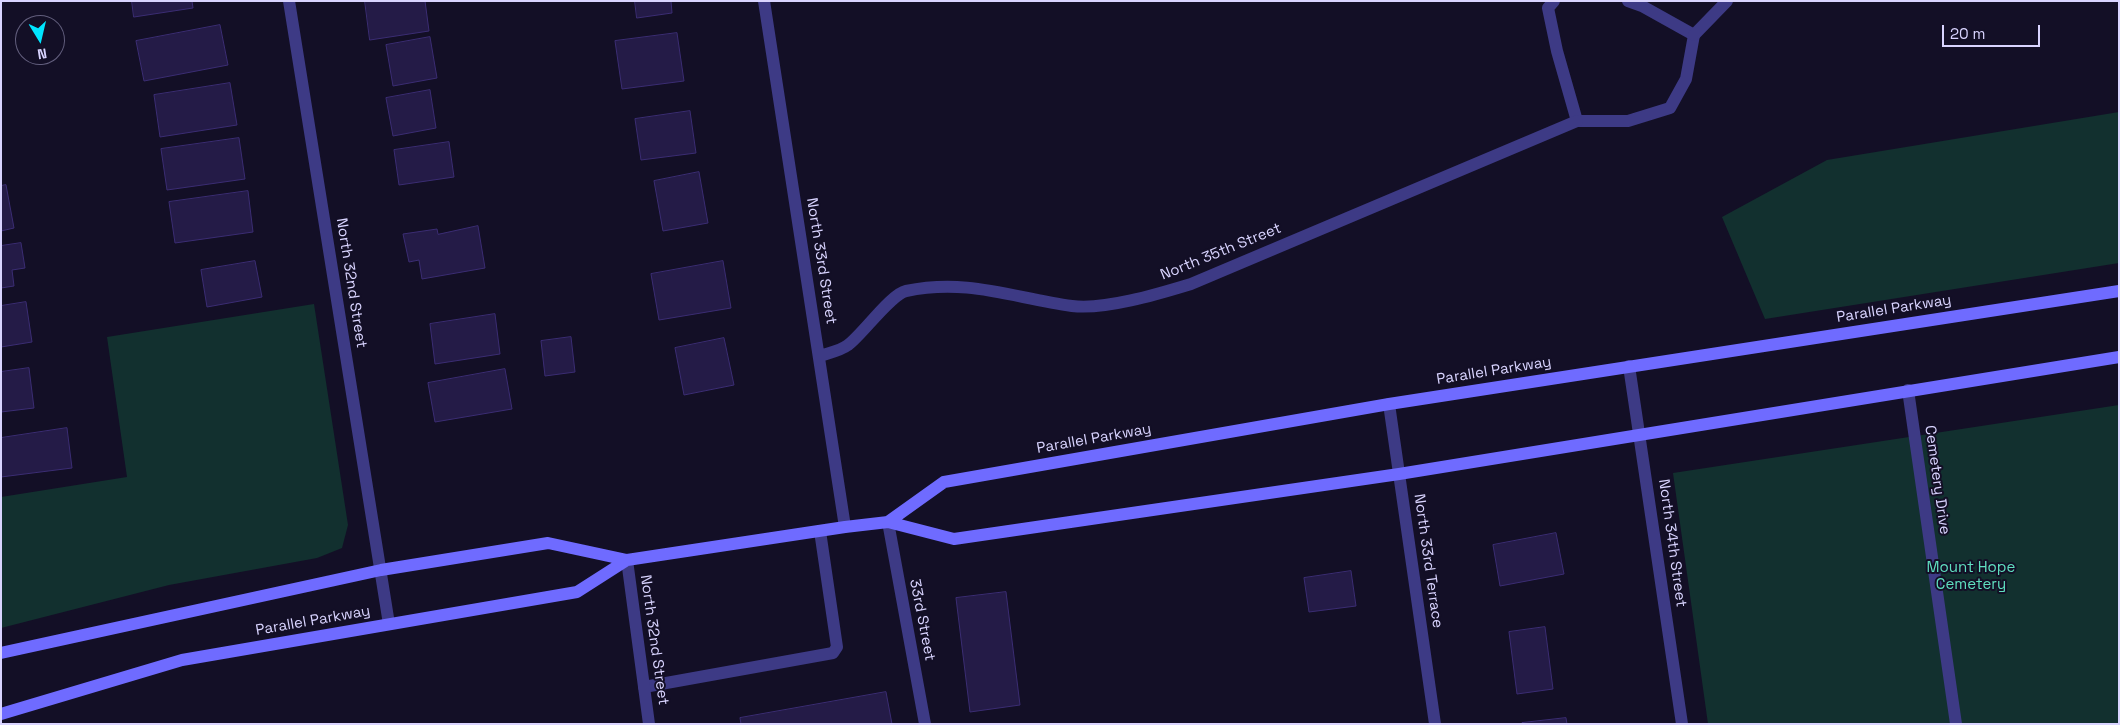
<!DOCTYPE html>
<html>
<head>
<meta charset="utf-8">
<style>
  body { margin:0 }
  #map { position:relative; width:2120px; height:725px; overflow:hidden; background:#130f26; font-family:"Space Grotesk",sans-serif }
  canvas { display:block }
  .frame { position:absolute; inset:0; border:2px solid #d9d4ff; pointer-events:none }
  .north { position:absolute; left:15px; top:15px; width:50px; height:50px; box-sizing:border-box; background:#130f26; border:1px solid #625e7d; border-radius:50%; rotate:171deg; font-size:14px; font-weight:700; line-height:20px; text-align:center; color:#d9d4ff }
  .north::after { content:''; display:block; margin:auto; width:18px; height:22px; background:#00e5ff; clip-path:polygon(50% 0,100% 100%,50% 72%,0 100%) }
  .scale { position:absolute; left:1942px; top:25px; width:98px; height:22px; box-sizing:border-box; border:2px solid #d9d4ff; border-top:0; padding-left:6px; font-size:15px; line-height:18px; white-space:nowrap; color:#d9d4ff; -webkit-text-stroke:4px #130f26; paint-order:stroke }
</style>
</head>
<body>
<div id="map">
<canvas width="2120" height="725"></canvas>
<div class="frame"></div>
<div class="north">N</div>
<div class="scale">20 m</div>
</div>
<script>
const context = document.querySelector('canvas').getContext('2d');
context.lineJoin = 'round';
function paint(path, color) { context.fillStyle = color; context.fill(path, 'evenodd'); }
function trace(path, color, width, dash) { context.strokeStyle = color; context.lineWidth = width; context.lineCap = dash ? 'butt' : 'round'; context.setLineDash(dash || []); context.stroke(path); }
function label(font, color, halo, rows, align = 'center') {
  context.font = font + ' "Space Grotesk",sans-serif'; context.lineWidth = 4; context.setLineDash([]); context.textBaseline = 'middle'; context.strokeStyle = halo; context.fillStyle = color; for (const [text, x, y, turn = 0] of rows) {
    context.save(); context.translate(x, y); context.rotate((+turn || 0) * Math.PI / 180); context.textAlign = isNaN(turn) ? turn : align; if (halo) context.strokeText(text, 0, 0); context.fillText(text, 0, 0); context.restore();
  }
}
const green = new Path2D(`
  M2119 112V263L1765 319 1722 217 1827 160Z
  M314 304 348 525 342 548 317 558 169 585 1 628V497L127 477 107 337Z
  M2119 405V724H1708L1673 473Z`);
const building = new Path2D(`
  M132 1H192L193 8 134 17Z
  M365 1H425L429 31 370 40Z
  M635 1H671L672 13 637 18Z
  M220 25 228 65 144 81 136 41Z
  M677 33 684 81 622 89 615 41Z
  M430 37 437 78 393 86 386 45Z
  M230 83 237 125 160 137 154 95Z
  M430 90 436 128 393 136 386 98Z
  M690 111 696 153 641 160 635 119Z
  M239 138 245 179 167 190 161 149Z
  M449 142 454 177 399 185 394 150Z
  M699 172 708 223 663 231 654 181Z
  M6 185 14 228 1 231V186Z
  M248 191 253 232 175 243 169 202Z
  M478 226 485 268 422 279 419 260 409 262 403 234 437 229 438 234Z
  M21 243 25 268 12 270 14 286 1 288V246Z
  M255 261 262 297 207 307 201 270Z
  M723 261 731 308 659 320 651 274Z
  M26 302 32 342 1 347V306Z
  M495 314 500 354 435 364 430 324Z
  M571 337 575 372 545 376 541 341Z
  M724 338 734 385 684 395 675 348Z
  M29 368 34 408 1 412V372Z
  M505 369 512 409 435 422 428 383Z
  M67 428 72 468 1 477V438Z
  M1556 533 1564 574 1500 586 1493 545Z
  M1351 571 1356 606 1309 612 1304 578Z
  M1006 592 1020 705 970 712 956 598Z
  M1545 627 1553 689 1517 694 1509 632Z
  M886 692 892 724H741L740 718Z
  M1566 718 1567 724H1522V723Z`);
const lane = new Path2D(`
  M1554 1 1548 8 1557 51 1577 121H1628L1670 108 1686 79 1694 35 1642 6 1628 1
  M1908 390 1956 724
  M644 687 833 653 837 647 820 531`);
const street = new Path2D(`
  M289 1 389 624
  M764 1 845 527
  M1694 35 1727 1
  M820 356C828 353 840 351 848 345 862 335 891 294 906 291 968 278 1013 298 1072 306 1106 310 1158 294 1191 284L1577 121
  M1629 366 1682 724
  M1389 404 1435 724
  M888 522 925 724
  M627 560 649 724`);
const secondary = new Path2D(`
  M888 522 944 482 1389 404 2119 291
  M1 653 381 570 548 543 627 560 845 527 888 522 954 539 1399 474 2119 357
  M1 714 182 660 577 592 627 560`);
const streetNames = [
  ["North 35th Street",1221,252,-22],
  ["North 33rd Street",821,261,81],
  ["North 32nd Street",351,283,81],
  ["Parallel Parkway",1894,309,-9],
  ["Parallel Parkway",1494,371,-9],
  ["Parallel Parkway",1094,439,-10],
  ["Cemetery Drive",1937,480,82],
  ["North 34th Street",1672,543,82],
  ["North 33rd Terrace",1428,561,82],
  ["33rd Street",922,620,79],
  ["Parallel Parkway",313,621,-10],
  ["North 32nd Street",654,640,82]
];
const parkNames = [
  ["Mount Hope",1971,568],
  ["Cemetery",1971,585]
];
paint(green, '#12302f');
paint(building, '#241b47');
trace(building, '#3b2d73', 1);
trace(lane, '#3d3a85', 12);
trace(street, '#3d3a85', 12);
trace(secondary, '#6f6bff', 12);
label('15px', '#d9d4ff', '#130f26', streetNames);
label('15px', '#5fe0c0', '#130f26', parkNames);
</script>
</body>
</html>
